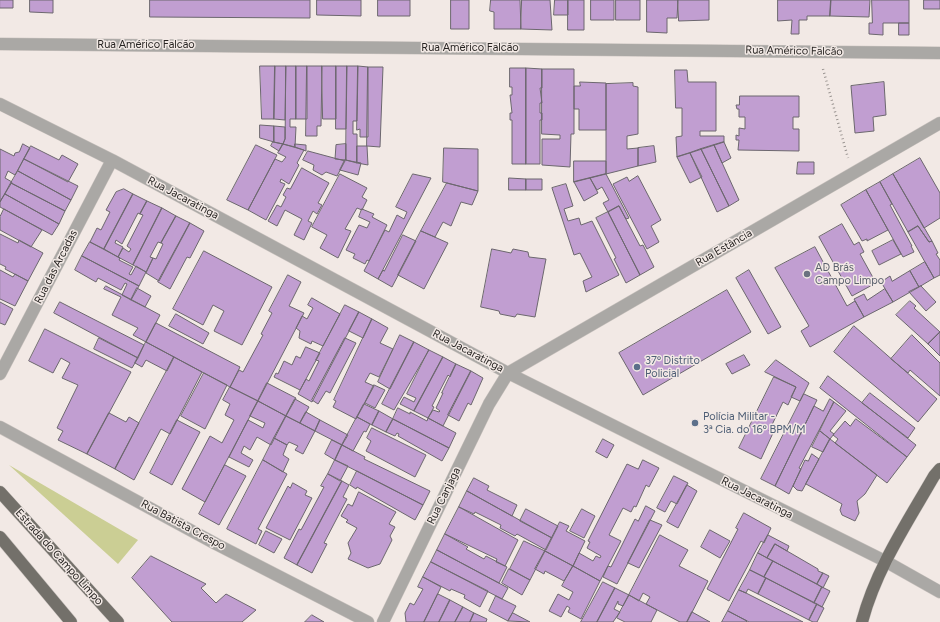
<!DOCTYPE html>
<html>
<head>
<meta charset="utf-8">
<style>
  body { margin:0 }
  canvas { display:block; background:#f2e9e5 }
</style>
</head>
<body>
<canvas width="940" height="622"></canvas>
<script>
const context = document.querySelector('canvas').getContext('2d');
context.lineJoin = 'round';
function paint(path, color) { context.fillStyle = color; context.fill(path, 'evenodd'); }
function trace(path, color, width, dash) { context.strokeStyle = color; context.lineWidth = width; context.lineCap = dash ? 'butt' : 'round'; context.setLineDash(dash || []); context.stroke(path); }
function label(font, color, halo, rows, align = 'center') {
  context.font = font + ' Figtree,sans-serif'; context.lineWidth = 3; context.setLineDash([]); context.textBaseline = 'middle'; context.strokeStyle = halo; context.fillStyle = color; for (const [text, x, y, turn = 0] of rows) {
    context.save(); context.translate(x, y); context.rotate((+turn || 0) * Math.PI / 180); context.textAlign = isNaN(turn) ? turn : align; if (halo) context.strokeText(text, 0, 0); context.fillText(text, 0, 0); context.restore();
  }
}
const green = new Path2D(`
  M9 465 138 540 118 564Z`);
const building = new Path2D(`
  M0 0H13V8H0Z
  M30 0H53V13L30 12Z
  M150 0H310V18L150 17Z
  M317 0H361V16L317 15Z
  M378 0H410V16H378Z
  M451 0H469V29H451Z
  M491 0H520L521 29H494V12L490 11Z
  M522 0H550L552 30 521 29Z
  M555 0H568V15H554Z
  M568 0H584V30H568Z
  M591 0H614V20H591Z
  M616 0H640V20H616Z
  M647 0H678L677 18H667V33L647 32Z
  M678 0H709V20L679 21Z
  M778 0H831L830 16H807V20H799V34H791L792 20 778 21Z
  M831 0H870L869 17 830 16Z
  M872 0H909V23H883V35L869 34V23H872Z
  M924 0H940V9H924Z
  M899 23H909V35H899Z
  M260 66H275L274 119H262Z
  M275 66H286L285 120 274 119Z
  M286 66H296V119H290V127H296L295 147 283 144 285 139Z
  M296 66H307V119H296Z
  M307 66H322L321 126H317V136H306Z
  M322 66H336V119H323Z
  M336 66H347L346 129H336Z
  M347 66H358L357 121H353V134H357V163L346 160Z
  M358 66 368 67V137H360V129L357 130Z
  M368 67H383L380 147 367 146Z
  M510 68H526V164H512V120H510V113H512L510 95H512V87H510Z
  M526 68 542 69V88H540L542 103H540V113H542V120H540V164H526Z
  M542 69H574V134H571L570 167 542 165V139H560V135L542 134Z
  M675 70H687L688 82H716V131H700V136H724V142L677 157 676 137 682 136V108H676Z
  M580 82 606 83V130H579V109H574V86H580Z
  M884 82 886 115 873 117 874 131 855 133 851 86Z
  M633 83V86L638 87V134L627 136V149L638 148V166L606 174V84Z
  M740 96H799V117H793V129H799V151L738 150 739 140H736V135L739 136V128L745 129V117H739V109H737L736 105H739Z
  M260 125 274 126V142L260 138Z
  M274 126 285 127V139L283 144 274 142Z
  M273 142 283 144 279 151 271 146Z
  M724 142 731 158 722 163 714 145Z
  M23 144 30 148 15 175 8 171 5 178 12 182 0 202V149L14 156 15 153 19 152Z
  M283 144 304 150 297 163 299 165 289 184 281 179 280 182 285 184 266 220 248 210 275 159 282 162 286 157 278 153Z
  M295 144 306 145V151L295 147Z
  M346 144V160L335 159 336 145Z
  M256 145 277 155 248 210 227 200Z
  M714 145 739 200 729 206 701 149Z
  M31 146 59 160 62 155 78 164 68 182 24 159Z
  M357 146H367L368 165 357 163Z
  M654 146 656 162 638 166V148Z
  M444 148 478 149V191L443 182Z
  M701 149 729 206 717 212 690 153Z
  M308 151 345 161 337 176 326 172 322 175 313 170 314 165 303 160Z
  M690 153 702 177 690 183 677 157Z
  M920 158 940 193V218L924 228 893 174Z
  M24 159 78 186 71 200 18 171Z
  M345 160 361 163 358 175 340 170Z
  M574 161H606V174L574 182Z
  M798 162H814V174H797Z
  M302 168 329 183 318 203 322 205 317 214 313 211 308 221 312 223 304 240 294 235 302 219 285 210 277 226 268 221 277 205 281 207 286 197 283 195 287 188 290 189Z
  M18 171 71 200 65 211 11 183Z
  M340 174 367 188 362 197 367 200 362 210 357 208 345 229 351 231 338 258 320 248 327 235 312 227Z
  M413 174 431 178 378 279 364 271 385 230 389 232 397 215 404 219 407 212 396 207Z
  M606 174 629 218 626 219 619 206 608 212 603 203 609 200 602 187 597 190 590 178Z
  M893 174 932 241 929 242 918 226 908 232 880 182Z
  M638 176 661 220 651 226 659 242 647 249 613 184 627 177 629 181Z
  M509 178 526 179V190H509Z
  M590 178 598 193 584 201 574 182Z
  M526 179H542V190H526Z
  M880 182 892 204 890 205 912 246H911L914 252 903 257 866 190Z
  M11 183 65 211 59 224 5 194Z
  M447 183 478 191 472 205 461 202 451 226 443 222 435 237 421 231Z
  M566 184 573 206 564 209 568 221 579 218 581 225 592 221 619 275 586 292 583 281 592 277 580 253 574 255 552 188Z
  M124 189 133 194 104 249 90 242 97 228 101 230 110 212 106 210 116 192Z
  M866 190 888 230 867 241V239L862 241 841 205Z
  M5 194 59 224 52 235 0 207V202Z
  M133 194 147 201 140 214 138 213 122 244 116 240 115 243 123 247 118 257 104 249Z
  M147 201 162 208 133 265 118 257 123 248 129 252 131 249 127 246 143 215 140 214Z
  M619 206 640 246 643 245 654 267 640 275 608 212Z
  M162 208 176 216 161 243 158 242 150 257 153 258 146 272 133 265Z
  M4 209 42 230 31 247 0 230V217Z
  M362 209 374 214 372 217 387 225 369 261 367 260 365 264 353 258 355 254 346 250 359 225 367 228 370 222 359 217Z
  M608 212 640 275 626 283 614 259 616 258 596 218Z
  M176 216 190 223 159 281 146 273 153 258 156 259 163 244 161 243Z
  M190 223 204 231 190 258 187 257 170 289 158 282Z
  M842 224 854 245 859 242 864 252 860 254 876 283 852 296 819 237Z
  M918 226 929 242 932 241 938 253 936 254 940 260V275L934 278 908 232Z
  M421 231 448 243 424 289 398 275Z
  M0 234 18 243 19 240 43 253 28 281 5 269 6 267 0 264Z
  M403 235 416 241 392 287 378 279 383 270 384 271Z
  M893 240 901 254 879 265 872 251Z
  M90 242 118 257 120 258 119 260 133 267 129 274 131 275 136 266 146 272 139 286 82 256Z
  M815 247 847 306 855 301 864 317 810 347 801 331 809 326 775 268Z
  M492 249 511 253 513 249 528 252 529 257 546 259 535 317 517 314 515 317 500 314 499 311 481 307Z
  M204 251 272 287 242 345 214 331 224 311 213 305 203 325 173 309Z
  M82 256 139 286 131 300 122 295 127 284 125 283 121 290 98 278 96 282 75 270Z
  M925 262 934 278 919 287 910 271Z
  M0 270 13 277 15 274 28 281 15 306 0 299Z
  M749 270 781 327 768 334 736 278Z
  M910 271 919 287 893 302 881 282 890 276 892 281Z
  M288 275 301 282 289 306 304 313 258 401 230 387 239 370 243 372 263 335 261 334 272 313 269 311Z
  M106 286 160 315 146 342 133 335 138 328 112 315 121 297 104 289Z
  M921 286 936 302 926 311 909 292Z
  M137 288 151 296 145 307 131 300Z
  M885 289 893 302 864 317 854 299 864 294 867 300Z
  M727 290 751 332 643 395 619 353Z
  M312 298 340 314 323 346 312 341 311 344 299 338 300 331 296 328 302 316 307 319 313 308 308 305Z
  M910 301 916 306 914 308 940 332 928 344 896 315Z
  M0 302 13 309 5 325 0 323Z
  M60 302 144 345 138 358 54 313Z
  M345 305 359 312 312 402 298 394 306 379 309 381 319 361 316 360Z
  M359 312 372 319 363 338 349 331Z
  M176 314 209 333 203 344 169 326Z
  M372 319 388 328 380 343 393 349 379 377 370 373 365 382 374 386 356 419 333 407 336 401 334 400Z
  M156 323 240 367 230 387 146 342Z
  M854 326 937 399 918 422 834 352Z
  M45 329 131 372 87 454 58 440 63 431 57 428 78 385 62 378 70 363 61 358 53 373 29 361Z
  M940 332V356L928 344Z
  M400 335 414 342 390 389 378 382Z
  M912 335 940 363V396L910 370 908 373 891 359Z
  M99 338 138 358 132 368 94 349Z
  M345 338 356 343 330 393 326 391 318 404 312 400Z
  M146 342 174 357 167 371 146 360 142 367 135 363Z
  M414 342 429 350 394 410 382 404Z
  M306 347 320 353 300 390 274 377 276 373 278 374 284 361 292 365 296 356 300 358Z
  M429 350 443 357 414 411 400 404 404 397 414 402 416 398 407 394Z
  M744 355 750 365 732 374 726 364Z
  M174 357 202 372 170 434 161 429 134 480 115 469Z
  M443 357 456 364 450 377 448 375 432 406 434 407 428 418 414 411Z
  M776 360 809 383 800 401 791 397 796 387 765 372Z
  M456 364 471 371 443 426 428 418 433 410 439 412 440 411 436 408 443 393H442Z
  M471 371 483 378 471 405 468 403 459 421 448 415Z
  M204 373 227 385 205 429 181 416Z
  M828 376 916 445 907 457 820 388Z
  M774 377 796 387 788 405 783 402 769 431 773 433 761 459 739 448Z
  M267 383 296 398 286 416 258 401Z
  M374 385 385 390 375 408 365 403Z
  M230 387 258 401 205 502 182 489 210 436 222 443 234 420 225 415 230 404 223 400Z
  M870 393 915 428 908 438 862 403Z
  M804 394 817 400 775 486 761 479Z
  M295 399 309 407 300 423 286 416Z
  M830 399 834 402 799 468 801 469 789 494 775 486 814 406 823 411Z
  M258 401 286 416 271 445 257 437 250 450 244 446 241 453 253 460 249 467 229 457 248 420 263 428 265 423 250 416Z
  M834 402 846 411 830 431 834 434 830 439 820 431Z
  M364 404 379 411 372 425 357 417Z
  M398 408 410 414V412L427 421 428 418 456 433 449 448 393 419Z
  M379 411 393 419 386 432 372 425Z
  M306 412 320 420 315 431 300 423Z
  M109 413 126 422 129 417 139 423 115 469 87 454Z
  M286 416 315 431 303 454 295 450 298 446 289 442 287 445 274 438Z
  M357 417 370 424 366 432 364 431 353 451 342 445Z
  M393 419 449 448 442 461 398 436 399 434 397 433 395 436 386 432Z
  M856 419 907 457 887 483 835 443 838 439 833 435 845 421 850 426Z
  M177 420 200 432 172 485 150 473Z
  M320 420 348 435 342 445 315 431Z
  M372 428 426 455 415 477 366 451 371 441 367 438Z
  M820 431 830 439 823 452 812 447Z
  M274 438 287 445 283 455 289 459 283 472 263 460Z
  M603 439 614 445 607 458 596 452Z
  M830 439 877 475 865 494 857 501 859 513 855 521 842 515 840 510 842 504 806 484Z
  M332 440 342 445 335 460 325 454Z
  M342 445 365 457 364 459 430 491 423 505 335 460Z
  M812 454 819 459 802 491 797 490 793 486 805 460 808 461Z
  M263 460 287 474 258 529 262 531 256 544 227 529Z
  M335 460 348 466 340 481 328 474Z
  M643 460 659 468 649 487 646 485 636 507 634 506 631 512 623 508 609 535 621 541 600 581 573 566 579 553 593 561 596 556 600 558 601 556 587 548 590 542 588 541 627 464 638 469Z
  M225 465 246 476 219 525 199 514Z
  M357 471 423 505 415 520 357 487 356 489 350 485Z
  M328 474 342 481 297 565 284 558 299 529 301 530 324 487 321 486Z
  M674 476 688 483 677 504 671 501 665 512 657 508Z
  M474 478 489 486 487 490 517 505 512 516 467 491Z
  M342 481 349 485 343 497 347 499 324 543 327 544 312 573 297 565Z
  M293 483 307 491 305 495 312 498 290 540 266 528 288 486 290 488Z
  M687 485 697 491 678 528 667 522Z
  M467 491 552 538 546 550 517 534 515 536 500 528 501 525 475 512 474 514 459 507Z
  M359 492 396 512 389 524 395 527 390 536 392 540 380 564 368 568 348 559 351 553 348 543 357 528 346 522 348 520 341 516 348 504 352 506Z
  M646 506 655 511 617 584 603 577 608 566 611 567 635 519 638 521Z
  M459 507 518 540 505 566 496 562 497 559 445 534Z
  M526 509 558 526 552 538 520 521Z
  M582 509 595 516 584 538 570 531Z
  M744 513 771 528 764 543 761 541 729 601 707 589 738 529 736 528Z
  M650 520 662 525 639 568 628 563Z
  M560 522 569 526 566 531 585 541 573 566 545 551Z
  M710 530 730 541 720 558 701 547Z
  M266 531 282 539 274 553 259 545Z
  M445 534 468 547 466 549 484 559 486 556 507 567 499 583 437 550Z
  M660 535 688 550 679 566 708 581 687 622H680L646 604 650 597 643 593 639 601 629 595Z
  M768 535 789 546 787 551 775 544 767 558 758 553Z
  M524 541 545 551 530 580 510 569Z
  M775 544 818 569V571L823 573 817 584 767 558Z
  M437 550 508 588 502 599 431 562Z
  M545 551 573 566 564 581 545 571 544 574 535 569Z
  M758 553 773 561 764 577 750 570Z
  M151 556 206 584 201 588 216 603 226 594 256 610 242 622H172L132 578Z
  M773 561 822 587 814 603 764 577Z
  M431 562 488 591 480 607 464 598 465 595 451 589 450 591 423 577Z
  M573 566 600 581 581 619 568 612 570 608 567 606 561 617 549 611 558 594 569 600 573 592 562 586Z
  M509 569 530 580 522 595 502 583Z
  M750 570 766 578 758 594 748 589 746 593 739 590Z
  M823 573 829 576 823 588 817 584Z
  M423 577 441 587 424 622H406L405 613 410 603 414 605 423 589 418 587Z
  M766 578 817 604 809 620 758 594Z
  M603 582 615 588 597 622H581Z
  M822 587 830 591 822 607 814 603Z
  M615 588 629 595 623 606 618 604V601L614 609 620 612 613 622H597Z
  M739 590 746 593 803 622H749L728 611Z
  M438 594 450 600 439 622H424Z
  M629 595 657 610 651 622H625L617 618Z
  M496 596 516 606 508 621 489 611Z
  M450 600 463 607 455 622H439Z
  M817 604 824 608 817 622H813L809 620Z
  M463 607 474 613 470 622H455Z
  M728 611 747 621 746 622H722Z
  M692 612 710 622H687Z
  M474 613 487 619 486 622H470Z
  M513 613 530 622 508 621Z
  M312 615 324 622H305Z`);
const path = new Path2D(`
  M823 69 848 158`);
const minor = new Path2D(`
  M0 44 940 53
  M0 104 112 160 508 373 885 561 940 592
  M0 374 112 160
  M0 427 216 544 368 622
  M383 622 489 404 508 373 940 123`);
const primary = new Path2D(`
  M0 492 118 622
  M0 537 71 622
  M862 622C876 569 907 523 934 476L940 469`);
const markers = [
  [807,274,4,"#6b7280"],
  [637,367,4,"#5c6f8a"],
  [695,423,4,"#5c6f8a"]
];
const streetNames = [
  ["Rua Américo Falcão",146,45],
  ["Rua Américo Falcão",470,48],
  ["Rua Américo Falcão",794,51,1],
  ["Rua Jacaratinga",183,198,28],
  ["Rua Estância",724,248,-30],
  ["Rua das Arcadas",56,267,-63],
  ["Rua Jacaratinga",468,351,28],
  ["Rua Canjaga",444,496,-64],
  ["Rua Jacaratinga",757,498,27],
  ["Rua Batista Crespo",183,525,28],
  ["Estrada do Campo Limpo",59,557,48]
];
const worshipNames = [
  ["AD Brás",815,268],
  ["Campo Limpo",815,281]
];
const serviceNames = [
  ["37º Distrito",645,361],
  ["Policial",645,374],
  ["Polícia Militar -",703,417],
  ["3ª Cia. do 16º BPM/M",703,430]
];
paint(green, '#cbce94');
paint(building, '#c19ed1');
trace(building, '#6c676e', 1);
trace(minor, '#cdc6c2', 13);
trace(primary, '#cdc6c2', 13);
trace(path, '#9b9592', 2.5, [1, 3]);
trace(minor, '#aaa8a5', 12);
trace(primary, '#73706a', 12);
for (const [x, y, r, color] of markers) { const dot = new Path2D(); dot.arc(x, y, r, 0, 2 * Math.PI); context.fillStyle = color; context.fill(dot); trace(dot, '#f2e9e5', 1.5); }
label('11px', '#272422', '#f2e9e5', streetNames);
label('11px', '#5b616d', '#f2e9e5', worshipNames, 'left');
label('11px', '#4e5e75', '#f2e9e5', serviceNames, 'left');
</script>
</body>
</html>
